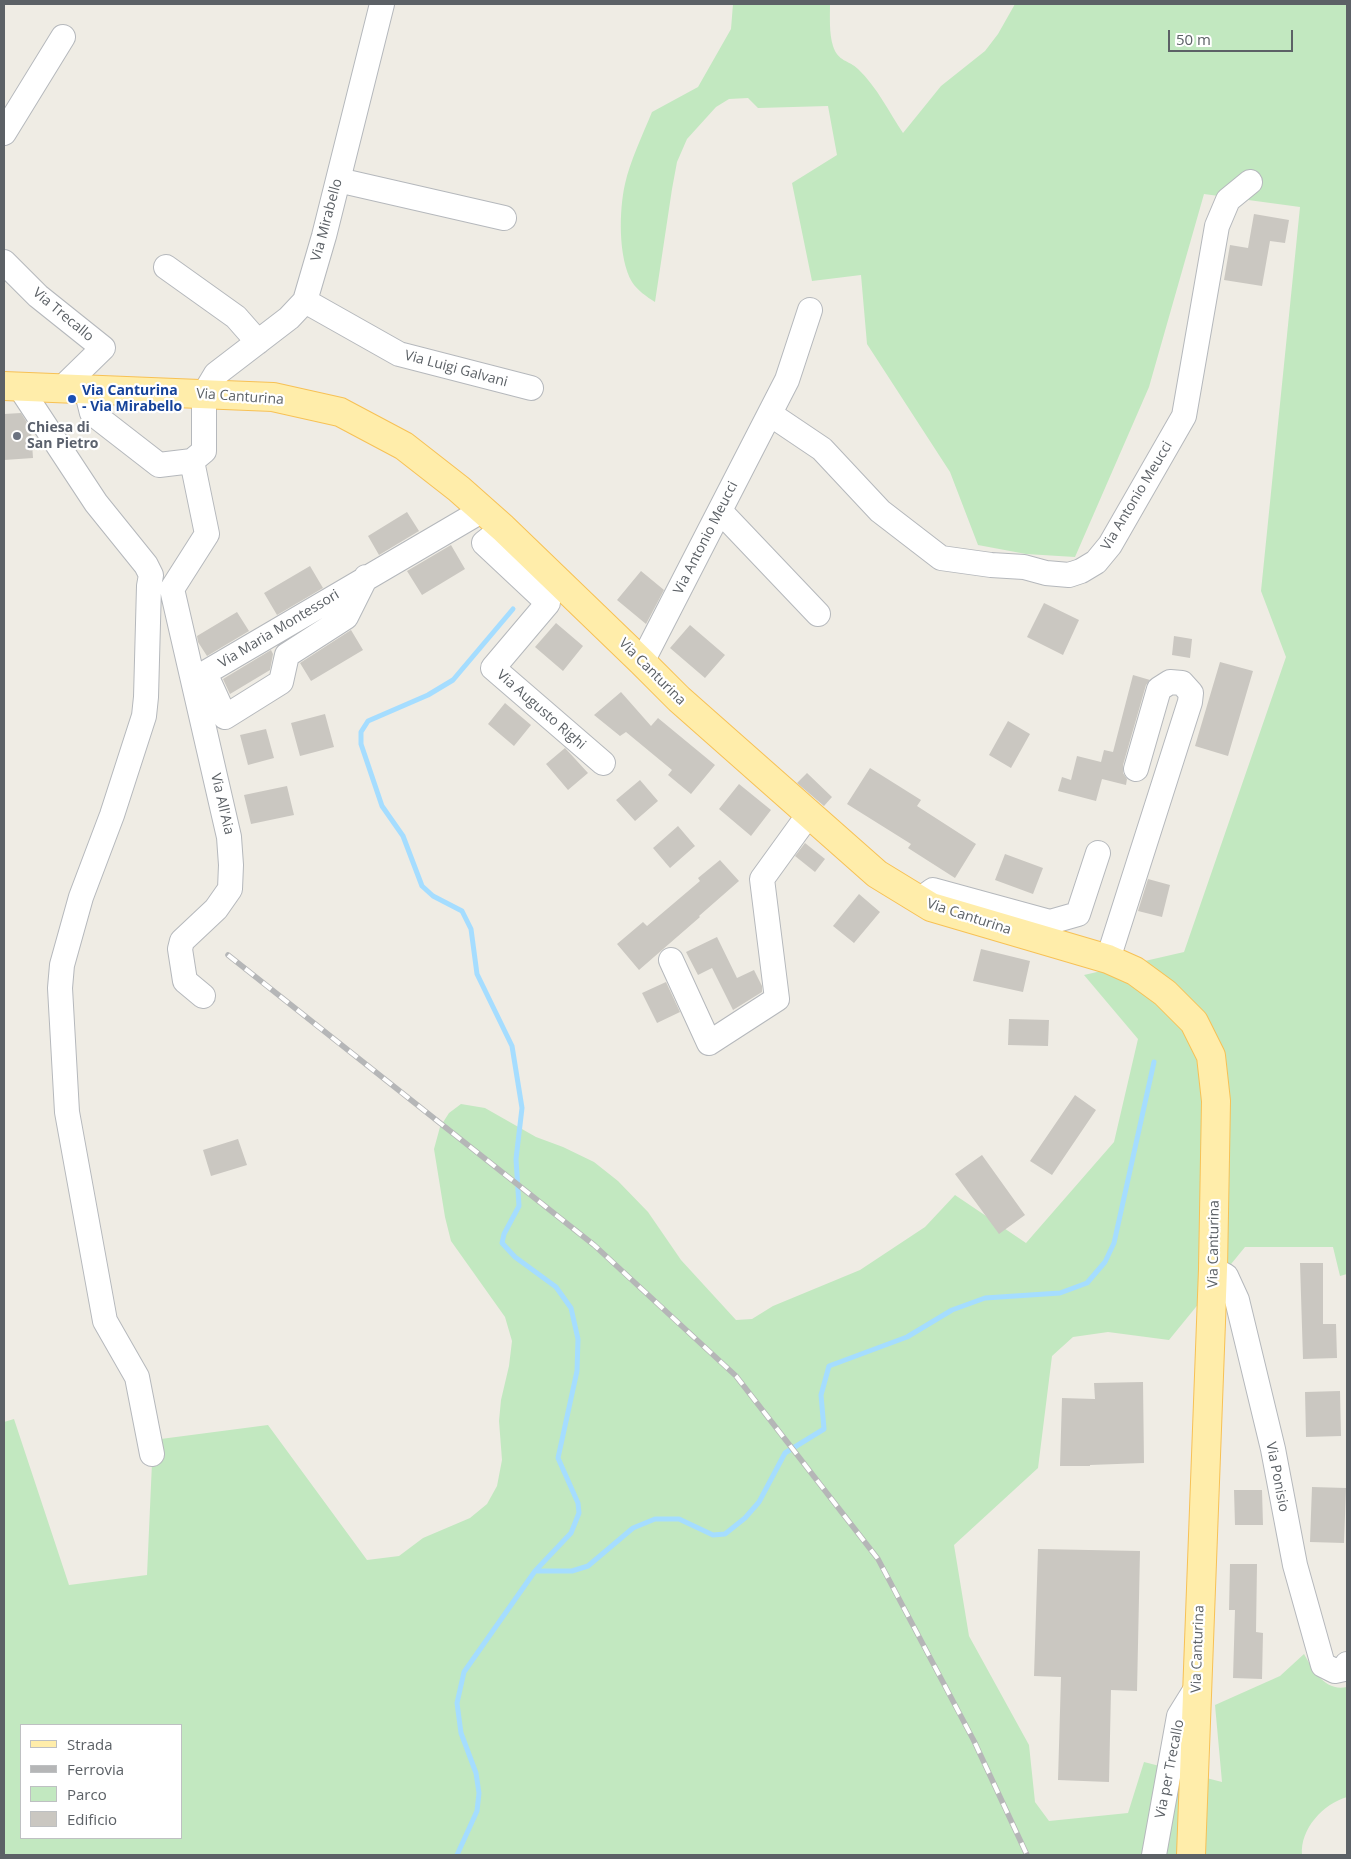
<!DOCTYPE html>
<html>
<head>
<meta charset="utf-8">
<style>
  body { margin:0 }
  #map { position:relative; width:1351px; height:1859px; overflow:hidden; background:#efece4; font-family:"Open Sans",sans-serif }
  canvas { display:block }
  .frame { position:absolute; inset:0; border:5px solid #5c6166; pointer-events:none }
  .legend { position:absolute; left:20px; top:1724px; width:162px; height:115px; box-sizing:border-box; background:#fff; border:1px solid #bec0c2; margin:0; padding:6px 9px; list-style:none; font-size:15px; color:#5c6166 }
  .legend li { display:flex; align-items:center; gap:10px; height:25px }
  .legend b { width:25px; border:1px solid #bec0c2 }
  .scale { position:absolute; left:1168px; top:30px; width:125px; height:22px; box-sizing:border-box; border:2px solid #5c6166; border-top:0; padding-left:6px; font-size:15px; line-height:18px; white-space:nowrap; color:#5c6166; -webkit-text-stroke:4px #fff; paint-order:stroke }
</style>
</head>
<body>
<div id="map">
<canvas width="1351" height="1859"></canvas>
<div class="frame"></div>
<ul class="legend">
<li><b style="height:6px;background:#ffedaa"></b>Strada</li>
<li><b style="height:6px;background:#b5b6b7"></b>Ferrovia</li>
<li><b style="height:14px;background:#c2e8c0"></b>Parco</li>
<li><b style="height:14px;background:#cac7c1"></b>Edificio</li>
</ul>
<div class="scale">50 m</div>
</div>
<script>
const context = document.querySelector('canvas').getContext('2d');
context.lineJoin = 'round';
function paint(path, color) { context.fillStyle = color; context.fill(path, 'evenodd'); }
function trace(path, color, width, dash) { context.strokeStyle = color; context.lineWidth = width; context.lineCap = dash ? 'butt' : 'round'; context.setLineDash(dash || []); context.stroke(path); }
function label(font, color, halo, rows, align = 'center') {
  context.font = font + ' "Open Sans",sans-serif'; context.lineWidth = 4.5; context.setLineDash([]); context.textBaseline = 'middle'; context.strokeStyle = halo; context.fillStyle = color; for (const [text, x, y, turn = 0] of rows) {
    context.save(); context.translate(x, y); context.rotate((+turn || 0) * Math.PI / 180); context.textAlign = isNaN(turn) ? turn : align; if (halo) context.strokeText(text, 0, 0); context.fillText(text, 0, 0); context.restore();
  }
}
const green = new Path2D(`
  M733 4H830C830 17 829 33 833 46 838 62 849 60 858 69 877 87 889 112 903 133L941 86 985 51 998 34 1015 4H1347V1274L1340 1276 1333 1247H1245L1169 1340 1108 1332 1073 1337 1052 1356 1038 1468 954 1545 969 1636 1029 1745 1035 1802 1049 1821 1128 1813 1144 1762 1222 1782 1215 1705 1280 1676 1304 1654C1313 1670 1325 1692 1347 1687V1797C1323 1804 1300 1829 1302 1855H4V1422L14 1419 69 1585 147 1575 153 1440 268 1425 367 1560 399 1556 423 1538 470 1518 487 1504 497 1486 502 1460 499 1421 501 1400 509 1366 512 1341 505 1317 451 1241 445 1217 434 1149 440 1127 449 1113 461 1104 485 1108 536 1137 563 1147 594 1162 618 1181 648 1212 681 1260 736 1320 752 1319 773 1306 860 1270 925 1227 955 1195 1026 1243 1114 1142 1138 1039 1084 975 1184 952 1286 657 1261 591 1300 207 1204 194 1149 387 1075 557 1026 554 978 545 950 472 867 344 861 275 812 281 792 183 837 155 828 106 758 108 748 98 729 99 716 107 687 139 677 162 672 189 655 302C647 297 637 290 632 282 618 258 619 210 625 184 630 161 643 134 652 112L698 87 731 29ZM21 1725H181V1838H21Z`);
const stream = new Path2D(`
  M535 1571H572L588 1566 633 1528 655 1519H679L713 1535 725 1534 745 1518 759 1502 785 1453 824 1429 821 1395 829 1366 907 1337 952 1310 985 1298 1060 1293 1087 1283 1105 1262 1114 1243 1154 1062
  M457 1855 477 1811 479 1793 476 1773 461 1733 457 1703 464 1672 535 1571 571 1533 579 1513 578 1503 558 1458 577 1371 578 1339 571 1308 556 1287 515 1257 502 1243 504 1234 519 1206 516 1159 522 1108 512 1046 477 974 471 929 462 911 433 896 422 886 403 836 382 806 361 744V732L368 721 428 695 453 680 513 609`);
const building = new Path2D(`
  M1254 214 1289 220 1285 243 1270 241 1262 286 1224 280 1230 245 1248 248Z
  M21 413 31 429 33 458 4 460V414Z
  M407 512 419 531 379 555 368 536Z
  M451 545 465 569 422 595 407 571Z
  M310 566 323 588 277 615 264 593Z
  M641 571 664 590 646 624 617 600Z
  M1044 603 1079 620 1063 655 1027 637Z
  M237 612 249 631 207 656 198 642 197 636Z
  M556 623 583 646 563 671 535 647Z
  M690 625 725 655 705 678 670 648Z
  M351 630 363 650 311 681 300 663Z
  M1174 636 1192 639 1190 658 1172 655Z
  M271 650 273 654 270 670 230 694 223 679Z
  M1220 662 1253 671 1228 756 1195 746Z
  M1133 675 1150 680 1146 685 1123 765V773L1127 779 1126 785 1102 779 1096 801 1058 791 1062 777 1071 780 1077 756 1101 762 1104 750 1113 752Z
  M621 692 651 726 658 718 715 765 691 794 668 775 672 770 626 732 620 736 594 715Z
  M505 703 531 725 514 746 488 724Z
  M325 714 334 747 300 756 291 723Z
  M1008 721 1030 734 1011 768 989 755Z
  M266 729 274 758 248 765 240 735Z
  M565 748 588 773 568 790 546 764Z
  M870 768 921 800 917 806 976 844 955 878 908 848 911 844 847 804Z
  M807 773 832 797 824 806 797 783Z
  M640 780 658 801 635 821 616 800Z
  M739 784 771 810 751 836 719 809Z
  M287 786 294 815 251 824 244 795Z
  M678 826 695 846 670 868 653 848Z
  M805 843 825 859 815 872 795 856Z
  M1005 854 1043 868 1033 894 995 880Z
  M720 860 739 881 699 916 700 917 639 970 617 944 643 922 647 926 700 881 698 878Z
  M1148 879 1170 885 1162 917 1138 911Z
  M859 894 880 912 854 943 833 926Z
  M717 937 737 978 754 970 762 986V992L733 1010 712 968 698 975 686 952Z
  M981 949 1030 961 1023 992 973 981Z
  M666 982 680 1012 657 1023 642 993Z
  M1009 1019 1049 1020 1048 1046 1008 1045Z
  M1075 1095 1096 1110 1052 1175 1030 1161Z
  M238 1139 247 1165 211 1176 203 1150Z
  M982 1155 1025 1215 999 1234 955 1174Z
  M1300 1263H1323V1324H1336L1337 1358 1303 1359Z
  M1143 1382 1144 1463 1090 1465V1466H1060L1062 1398 1095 1399 1094 1383Z
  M1340 1391 1341 1436 1306 1437 1305 1392Z
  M1312 1487 1346 1488 1344 1543 1310 1542Z
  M1234 1490H1262L1263 1525H1235Z
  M1038 1549 1140 1551 1137 1691 1111 1690 1109 1782 1058 1780 1061 1677 1034 1676Z
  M1230 1564H1257L1256 1632 1263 1633 1262 1679 1233 1678 1235 1610H1229Z`);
const minor = new Path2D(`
  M4 133 63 37
  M338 180 504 218
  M4 262 38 296 103 348 62 388
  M166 267 236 317 258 342
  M305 301 399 354 531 388
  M19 386 96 503 146 565 151 575 149 586 146 697 144 716 112 815 81 897 62 965 60 988 67 1112 105 1321 137 1377 152 1454
  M86 389 92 413 159 465 192 461 204 451V394L216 374 289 318 305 301 324 236 382 4
  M770 414 822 449 880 511 941 558 991 565 1024 567 1046 573 1069 575 1081 571 1096 562 1110 545 1184 416 1217 226 1228 200 1250 182
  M192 461 207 534 172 589 229 837 231 865 230 889 216 909 182 941 180 949 185 981 203 996
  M720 511 818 614
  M503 528 484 543 548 603 493 668 603 763
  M366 577 346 617 287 655 281 682 225 717 205 673 483 510
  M642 662 787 380 810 310
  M919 900 933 890 1050 922 1078 914 1098 853
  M1108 959 1190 702 1191 693 1182 683 1170 682 1159 689 1136 769
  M671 960 709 1043 777 999 762 879 809 814
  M1213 1269 1226 1276 1237 1300 1273 1449 1295 1565 1323 1665 1335 1671 1344 1669 1347 1664
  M1154 1855 1179 1716 1197 1687`);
const major = new Path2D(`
  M4 386 273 397 340 412 404 446 459 489 503 528 642 662 679 699 877 874 931 907 1108 959 1135 971 1165 993 1194 1022 1211 1056 1216 1101 1213 1269 1191 1855`);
const rail = new Path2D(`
  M228 955 594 1245 736 1376 878 1559 974 1741 1027 1855`);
const markers = [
  [72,399,5,"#1a4fb4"],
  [17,436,5,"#6b7280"]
];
const streetNames = [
  ["Via Mirabello",327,220,-75],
  ["Via Trecallo",63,315,40],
  ["Via Luigi Galvani",456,369,15],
  ["Via Canturina",240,397,4],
  ["Via Antonio Meucci",1137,496,-59],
  ["Via Antonio Meucci",706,538,-63],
  ["Via Maria Montessori",279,629,-31],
  ["Via Canturina",652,672,45],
  ["Via Augusto Righi",541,710,41],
  ["Via All'Aia",222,804,77],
  ["Via Canturina",969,917,18],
  ["Via Canturina",1214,1244,-89],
  ["Via Ponisio",1277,1477,79],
  ["Via Canturina",1198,1649,-88],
  ["Via per Trecallo",1170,1769,-79]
];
const transitNames = [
  ["Via Canturina",82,391],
  ["- Via Mirabello",82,407]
];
const worshipNames = [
  ["Chiesa di",27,428],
  ["San Pietro",27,444]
];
paint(green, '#c2e8c0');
trace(stream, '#a5ddff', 5);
paint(building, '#cac7c1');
trace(minor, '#b5b8bc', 26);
trace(major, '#f7c155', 30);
trace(minor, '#fff', 24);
trace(major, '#ffedaa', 28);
trace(rail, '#b5b6b7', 5.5);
trace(rail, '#fff', 4, [11]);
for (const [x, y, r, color] of markers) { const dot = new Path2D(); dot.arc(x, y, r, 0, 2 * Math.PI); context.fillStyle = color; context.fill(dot); trace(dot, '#fff', 2); }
label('14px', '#5c6166', '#fff', streetNames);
label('bold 14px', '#164399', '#fff', transitNames, 'left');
label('bold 14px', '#5b616d', '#fff', worshipNames, 'left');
</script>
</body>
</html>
